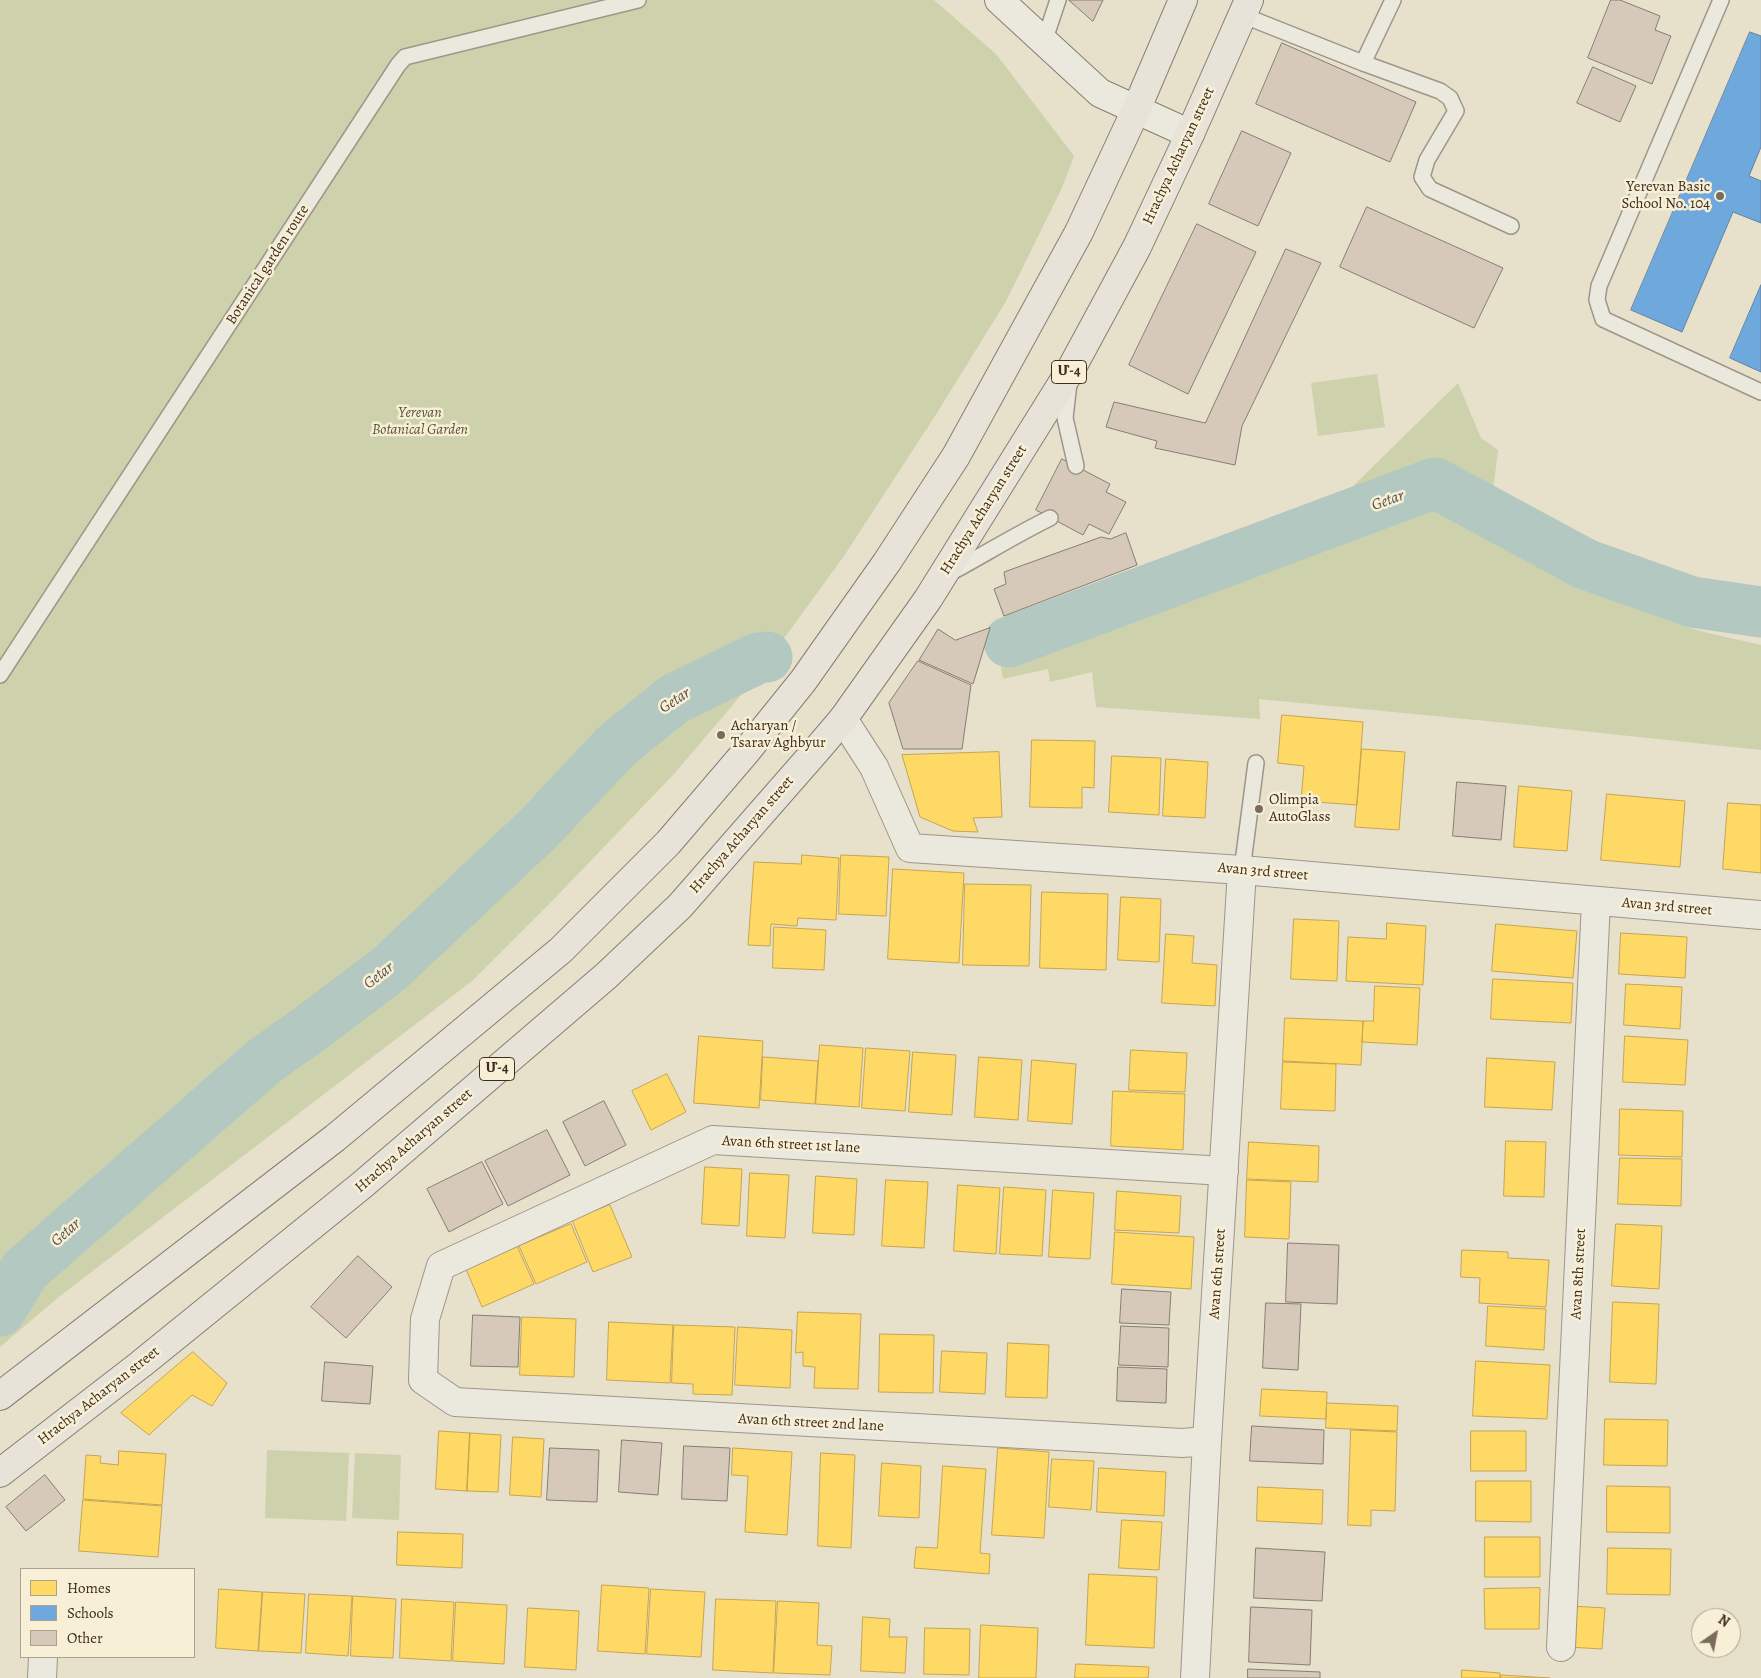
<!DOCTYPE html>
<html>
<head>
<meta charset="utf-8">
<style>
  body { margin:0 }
  #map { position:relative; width:1761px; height:1678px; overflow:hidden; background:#e7e0cb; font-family:Alegreya,serif }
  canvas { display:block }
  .legend { position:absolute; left:20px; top:1568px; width:175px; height:90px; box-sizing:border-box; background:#f7efd6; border:1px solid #ada18d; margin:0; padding:6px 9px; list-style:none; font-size:15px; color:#3f2c1f }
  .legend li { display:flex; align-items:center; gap:10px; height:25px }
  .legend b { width:25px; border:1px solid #ada18d }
  .north { position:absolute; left:1691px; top:1608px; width:50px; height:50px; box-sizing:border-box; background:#f7efd6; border:1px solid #ada18d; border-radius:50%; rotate:33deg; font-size:14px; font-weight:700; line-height:20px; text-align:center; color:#3f2c1f }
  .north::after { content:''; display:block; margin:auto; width:18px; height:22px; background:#7a6b5b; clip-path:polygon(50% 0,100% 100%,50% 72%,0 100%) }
</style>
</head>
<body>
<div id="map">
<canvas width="1761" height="1678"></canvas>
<ul class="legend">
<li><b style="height:14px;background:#ffd966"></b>Homes</li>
<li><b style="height:14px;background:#6fa8dc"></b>Schools</li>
<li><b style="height:14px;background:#d6c9ba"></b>Other</li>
</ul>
<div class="north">N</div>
</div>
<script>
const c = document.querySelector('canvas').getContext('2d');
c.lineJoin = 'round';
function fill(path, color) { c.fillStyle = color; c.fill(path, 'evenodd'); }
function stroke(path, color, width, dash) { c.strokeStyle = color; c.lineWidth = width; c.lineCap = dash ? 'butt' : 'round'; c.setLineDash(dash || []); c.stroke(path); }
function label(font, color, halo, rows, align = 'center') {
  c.font = font + ' Alegreya,"Noto Serif Armenian",serif'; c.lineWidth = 5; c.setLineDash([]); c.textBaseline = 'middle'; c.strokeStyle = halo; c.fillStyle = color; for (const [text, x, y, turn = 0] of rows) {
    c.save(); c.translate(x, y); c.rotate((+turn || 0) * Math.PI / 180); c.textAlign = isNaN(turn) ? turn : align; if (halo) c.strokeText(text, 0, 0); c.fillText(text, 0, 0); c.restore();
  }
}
fill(new Path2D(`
  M0,0H934L996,54L1074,156L1061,190L1005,303L935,416L844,556L753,681L674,774L553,900L472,981L60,1296L0,1347Z
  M1377,374L1385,427L1318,436L1311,383Z
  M1458,383L1481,438L1498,450L1489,525C1552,570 1620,607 1694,629C1716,636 1739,639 1761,645V750L1507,723L1259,699L1260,719L1096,707L1092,672L1050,682L1048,669L1003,679L995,629L1131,579L1326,509L1347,492Z
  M267,1450L349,1453L346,1521L265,1518Z
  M355,1453L401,1455L399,1520L352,1518Z`), '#cdd2ad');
const homes = new Path2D(`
  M1282,715L1363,722L1357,805L1301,801L1304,766L1278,763Z
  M1032,740L1095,741L1094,788L1082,787V808L1030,807Z
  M1362,749L1405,752L1399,830L1355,827Z
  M999,752L1002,817L973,818L978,832L953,831L920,817L902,755Z
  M1112,756L1161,758L1159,815L1109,812Z
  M1166,759L1208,762L1205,818L1163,816Z
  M1519,786L1572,791L1567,851L1514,847Z
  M1607,794L1685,801L1680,867L1601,860Z
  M1728,803L1761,805V873L1723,869Z
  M802,855L839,858L836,920L798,918L797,926L771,924L770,946L748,945L754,862L801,864Z
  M841,855L889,857L886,916L839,914Z
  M893,869L964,873L959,963L888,959Z
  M965,884L1031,885L1029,966L963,965Z
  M1042,892L1108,894L1106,970L1040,968Z
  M1121,897L1161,899L1159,962L1118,960Z
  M1294,919L1339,921L1337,981L1291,979Z
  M1387,923L1426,926L1423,985L1346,981L1348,937L1386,939Z
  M1496,924L1577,931L1573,978L1492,971Z
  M774,927L826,930L824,970L773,968Z
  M1621,933L1687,937L1685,978L1619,974Z
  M1166,934L1194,936L1192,963L1217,965L1215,1006L1162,1003Z
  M1493,979L1573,983L1571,1023L1491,1019Z
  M1626,984L1682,987L1680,1029L1624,1025Z
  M1375,986L1420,988L1417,1045L1362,1042L1363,1021H1373Z
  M1285,1018L1363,1021L1361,1065L1283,1061Z
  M699,1036L763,1041L759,1108L694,1103Z
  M1625,1036L1688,1040L1685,1085L1623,1082Z
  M820,1045L863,1048L859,1107L816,1104Z
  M866,1048L910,1051L905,1111L862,1108Z
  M1131,1050L1187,1053L1185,1092L1129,1090Z
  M913,1052L956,1055L952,1115L909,1112Z
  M763,1057L818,1061L815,1104L761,1100Z
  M979,1057L1022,1060L1018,1120L975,1117Z
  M1487,1058L1555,1062L1552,1110L1485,1107Z
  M1032,1060L1076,1064L1072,1124L1028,1121Z
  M1283,1062L1336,1064L1335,1111L1281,1109Z
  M667,1074L686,1112L651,1130L632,1091Z
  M1113,1091L1185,1094L1183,1150L1111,1146Z
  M1620,1109L1683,1111L1682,1157L1619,1155Z
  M1506,1141L1546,1142L1544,1197L1504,1196Z
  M1249,1142L1319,1146L1318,1182L1247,1179Z
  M1620,1158L1682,1159L1681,1206L1618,1204Z
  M705,1167L742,1169L739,1226L702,1224Z
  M750,1173L789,1175L785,1238L747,1236Z
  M816,1176L857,1179L854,1235L813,1233Z
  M886,1180L928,1182L924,1248L882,1246Z
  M1247,1180L1291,1182L1289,1239L1245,1237Z
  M958,1185L1000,1188L996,1254L954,1251Z
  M1004,1187L1046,1190L1042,1256L1000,1254Z
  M1053,1190L1094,1193L1090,1259L1049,1257Z
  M1117,1191L1181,1196L1179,1233L1115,1230Z
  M610,1205L632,1257L593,1272L572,1220Z
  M571,1224L587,1262L536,1284L519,1246Z
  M1616,1224L1662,1226L1659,1289L1612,1286Z
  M1115,1232L1194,1237L1191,1289L1112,1284Z
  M517,1246L534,1284L482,1307L466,1269Z
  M1462,1250L1508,1252V1258L1549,1260L1546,1307L1479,1303L1480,1278L1461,1277Z
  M1613,1302L1659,1304L1656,1384L1610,1382Z
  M1488,1306L1546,1309L1544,1350L1486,1346Z
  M798,1312L861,1314L858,1389L814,1388L815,1367L803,1366V1352L796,1353Z
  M522,1317L576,1319L574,1377L520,1375Z
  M609,1322L673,1325L670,1383L607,1380Z
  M674,1325L735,1327L732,1395L693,1394V1384L672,1383Z
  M738,1327L792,1330L790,1388L735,1385Z
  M880,1334L934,1335L933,1393L879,1392Z
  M1008,1343L1049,1345L1047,1398L1006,1397Z
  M942,1351L987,1353L985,1394L940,1392Z
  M193,1352L227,1383L212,1406L192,1395L149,1435L121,1413Z
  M1476,1361L1550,1365L1547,1419L1473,1416Z
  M1262,1389L1327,1392L1326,1419L1260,1416Z
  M1327,1403L1398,1406L1397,1431L1326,1428Z
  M1605,1419L1668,1420L1667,1466L1604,1465Z
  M1351,1430L1397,1432L1395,1511L1371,1510V1526L1348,1525Z
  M439,1431L470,1433L467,1491L436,1489Z
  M1471,1431H1526V1471H1471Z
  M470,1433L501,1435L498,1492L467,1491Z
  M513,1437L544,1439L541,1497L510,1495Z
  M733,1448L792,1452L787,1535L745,1532L748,1476L732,1475Z
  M998,1448L1049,1452L1044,1538L992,1535Z
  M119,1451L166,1454L162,1505L83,1499L86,1455L101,1456L100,1463L118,1465Z
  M821,1453L855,1455L851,1548L818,1546Z
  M1052,1459L1094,1461L1091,1510L1049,1507Z
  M882,1463L921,1466L919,1518L879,1516Z
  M943,1466L986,1469L980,1553L990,1554L989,1574L914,1568L916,1547L937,1548Z
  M1099,1468L1166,1472L1164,1516L1097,1512Z
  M1476,1481H1531V1522L1476,1521Z
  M1607,1486L1670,1487V1533L1607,1532Z
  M1258,1487L1323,1490L1322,1524L1257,1521Z
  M83,1500L162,1506L158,1557L79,1551Z
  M1122,1520L1162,1522L1159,1570L1119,1568Z
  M398,1532L463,1534L462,1568L397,1565Z
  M1485,1537H1540V1577H1485Z
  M1608,1548L1671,1549L1670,1595L1607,1594Z
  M1089,1574L1157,1577L1154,1648L1086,1645Z
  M602,1585L649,1588L645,1654L598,1651Z
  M1540,1588L1539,1629H1485L1484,1589Z
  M219,1589L262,1592L258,1651L216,1648Z
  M651,1589L705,1592L701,1657L647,1654Z
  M263,1592L305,1594L301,1653L259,1651Z
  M309,1594L352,1596L348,1656L306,1653Z
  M353,1596L396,1599L393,1658L351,1656Z
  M402,1599L454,1602L451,1661L400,1658Z
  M716,1599L776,1601L773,1673L713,1670Z
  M778,1601L819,1603L817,1645L832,1646L830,1675L774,1673Z
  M456,1602L507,1605L504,1664L453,1661Z
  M1571,1606L1605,1608L1602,1649L1568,1647Z
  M528,1608L579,1611L576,1670L525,1667Z
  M863,1617L890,1619L889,1637H907L905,1673L861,1671Z
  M981,1625L1038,1628L1036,1678H979Z
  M925,1628L970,1629L969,1675L924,1674Z
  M1076,1664L1149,1667L1148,1678H1075Z
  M1462,1670L1500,1673V1678H1462Z
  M1501,1675L1550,1678H1501Z`);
fill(homes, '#ffd966');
stroke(homes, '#c5a551', 1);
const schools = new Path2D(`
  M1750,32L1761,36V147L1749,176L1761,181V223L1733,212L1682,332L1631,310Z
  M1761,285V372L1730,358Z`);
fill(schools, '#6fa8dc');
stroke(schools, '#6183a3', 1);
stroke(new Path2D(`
  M1009,642L1435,483L1585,564L1692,602L1761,612
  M0,1311L25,1270L263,1062L311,1028L389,969L538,829L616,746L674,699L758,658L767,657`), '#b3c8c0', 51);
const building = new Path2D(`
  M1069,0H1103L1093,21Z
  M1611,0H1620L1660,16L1655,30L1671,36L1652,84L1588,58Z
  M1282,43L1416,102L1390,162L1256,104Z
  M1593,67L1636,86L1620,122L1577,103Z
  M1242,131L1291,153L1258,226L1209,204Z
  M1367,207L1503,268L1474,328L1340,267Z
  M1197,224L1256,252L1188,394L1129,365Z
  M1286,249L1321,263L1242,426L1235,465L1155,448L1157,441L1106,427L1114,402L1205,423Z
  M1062,459L1110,484L1106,492L1126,502L1109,534L1089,524L1083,535L1036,510Z
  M1126,533L1137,565L1004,616L994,589L1006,584L1004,572L1101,537L1110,539Z
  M990,628L973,684L919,660L938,629L955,640Z
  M918,661L971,685L962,749H903L889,703Z
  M1457,782L1506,786L1501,840L1453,836Z
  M604,1101L626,1145L585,1166L563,1122Z
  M547,1130L570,1175L508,1206L485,1161Z
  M482,1162L503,1204L449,1232L427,1189Z
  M1288,1243L1339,1245L1337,1304L1286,1302Z
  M358,1256L392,1287L346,1338L311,1307Z
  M1122,1289L1171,1292L1169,1325L1120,1323Z
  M1266,1303L1301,1304L1298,1370L1263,1368Z
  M473,1315L520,1317L518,1367L471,1366Z
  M1121,1326L1169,1328L1168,1367L1119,1365Z
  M325,1362L373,1366L370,1404L322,1401Z
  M1118,1367L1167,1369L1166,1403L1117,1401Z
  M1252,1426L1324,1430L1323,1464L1250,1461Z
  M622,1440L662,1443L658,1495L619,1492Z
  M684,1446L730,1448L727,1501L682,1499Z
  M550,1448L599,1450L597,1502L547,1500Z
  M45,1475L65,1500L26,1531L6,1507Z
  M1256,1548L1325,1552L1322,1601L1254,1598Z
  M1251,1607L1312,1610L1310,1665L1249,1662Z
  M1248,1669L1320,1672V1678H1248Z`);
fill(building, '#d6c9ba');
stroke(building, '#857e72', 1);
const lane = new Path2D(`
  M1721,0L1599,286L1597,300L1603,319L1761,392
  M1242,15L1363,63L1393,0
  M1044,42L1058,0
  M1363,63L1440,91L1450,98L1456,111L1427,160L1422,177L1430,189L1511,226
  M1069,383L1065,418L1076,466
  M948,574C982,556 1015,535 1050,518
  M0,675L398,65L405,57L638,0
  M1242,870L1256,763`);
const street = new Path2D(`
  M843,719L874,767L910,848L1242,870L1761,915
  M1207,1441L1182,1443L455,1402L423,1380L425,1319L441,1266L713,1140L1224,1171
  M1561,1647L1596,901
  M42,1678L43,1657
  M1195,1678L1207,1441L1242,870`);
const secondary = new Path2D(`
  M999,0L1100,93L1190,134`);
const highway = new Path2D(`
  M0,1396L335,1138L561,950L668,843L745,753L803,681L887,562L956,456L1079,232L1136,110L1183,0
  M0,1473L141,1364L362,1185L606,976L680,906L820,746L843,719L928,599L1070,371L1137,247L1190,134L1249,0`);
stroke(lane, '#9d9689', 18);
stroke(street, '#9d9689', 30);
stroke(secondary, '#857e72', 30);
stroke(highway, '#857e72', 30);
stroke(lane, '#ebe8de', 15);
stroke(street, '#ebe8de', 28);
stroke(secondary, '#ebe8de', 28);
stroke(highway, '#e8e3d8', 28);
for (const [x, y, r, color] of [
  [1720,196,5,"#7a6b5b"],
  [721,735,5,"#7a6b5b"],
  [1259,809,5,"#7a6b5b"]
]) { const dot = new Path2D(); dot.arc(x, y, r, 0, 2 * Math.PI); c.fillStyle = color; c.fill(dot); stroke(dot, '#f7efd6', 2); }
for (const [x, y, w] of [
  [1069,372,35],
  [497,1069,35]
]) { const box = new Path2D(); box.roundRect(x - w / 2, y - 11.5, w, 23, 4); c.fillStyle = '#f7efd6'; c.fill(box); stroke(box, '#3f2c1f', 1); }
label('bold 14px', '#3f2c1f', null, [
  ["Մ-4",1069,372],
  ["Մ-4",497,1069]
]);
label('15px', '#3f2c1f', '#f7efd6', [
  ["Hrachya Acharyan street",1179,156,-65],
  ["Botanical garden route",268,265,-57],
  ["Hrachya Acharyan street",984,510,-58],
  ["Hrachya Acharyan street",742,835,-49],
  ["Avan 3rd street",1263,872,5],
  ["Avan 3rd street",1667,907,5],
  ["Hrachya Acharyan street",414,1141,-41],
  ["Avan 6th street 1st lane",791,1145,3],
  ["Avan 6th street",1218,1274,-86],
  ["Avan 8th street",1579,1274,-87],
  ["Hrachya Acharyan street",99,1396,-38],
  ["Avan 6th street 2nd lane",811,1423,3]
]);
label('15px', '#3f2c1f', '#f7efd6', [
  ["Yerevan Basic",1710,187,"right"],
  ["School No. 104",1710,204,"right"],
  ["Acharyan /",731,726],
  ["Tsarav Aghbyur",731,743],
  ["Olimpia",1269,800],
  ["AutoGlass",1269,817]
], 'left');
label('italic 15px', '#5d523c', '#f7efd6', [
  ["Yerevan",420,413],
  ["Botanical Garden",420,430]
]);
label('italic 16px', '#565046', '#f7efd6', [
  ["Getar",1388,501,-20],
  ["Getar",675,701,-33],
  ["Getar",379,976,-38],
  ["Getar",66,1233,-41]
]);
</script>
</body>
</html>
